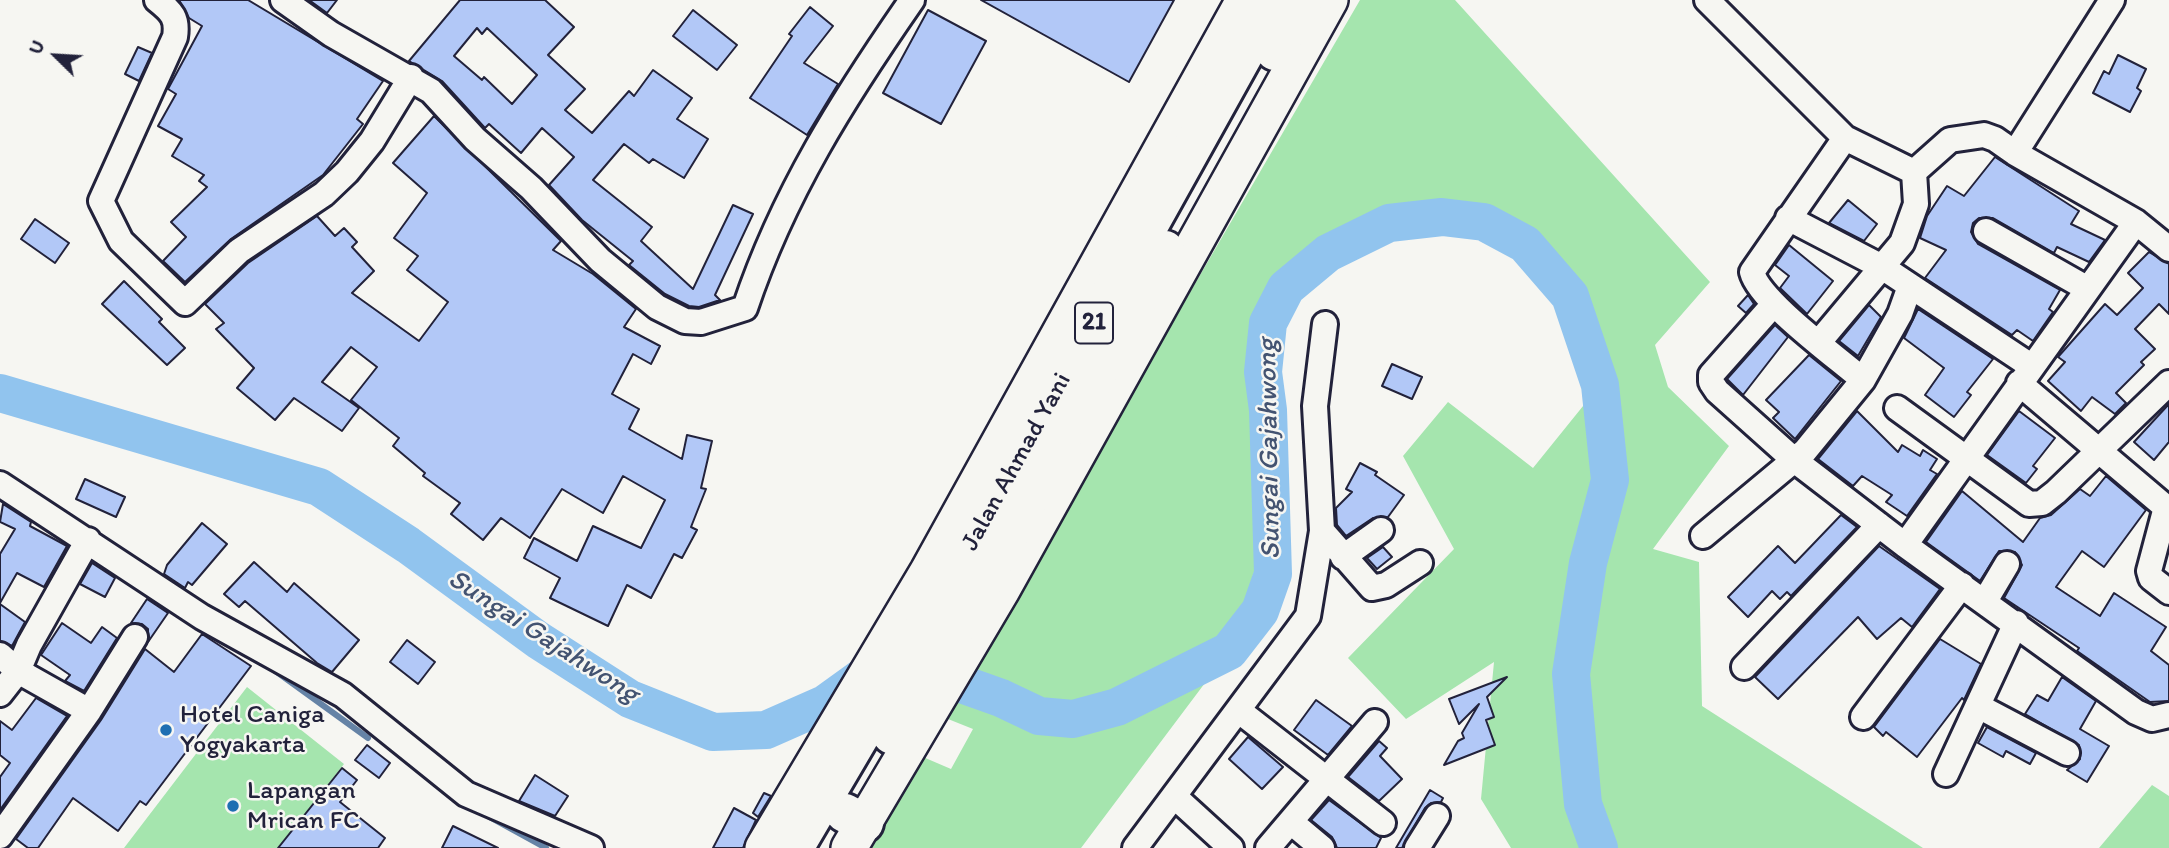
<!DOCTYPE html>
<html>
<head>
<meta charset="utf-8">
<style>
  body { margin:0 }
  #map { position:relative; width:2169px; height:848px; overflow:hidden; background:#f6f6f2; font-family:Itim,sans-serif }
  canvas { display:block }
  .north { position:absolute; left:21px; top:21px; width:70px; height:70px; -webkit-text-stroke:5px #f6f6f2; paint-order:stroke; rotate:294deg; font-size:19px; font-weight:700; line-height:28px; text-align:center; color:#22223b }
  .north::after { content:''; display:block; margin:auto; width:24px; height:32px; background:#22223b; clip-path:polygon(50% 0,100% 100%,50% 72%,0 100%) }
</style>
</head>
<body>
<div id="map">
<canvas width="2169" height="848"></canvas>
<div class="north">U</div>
</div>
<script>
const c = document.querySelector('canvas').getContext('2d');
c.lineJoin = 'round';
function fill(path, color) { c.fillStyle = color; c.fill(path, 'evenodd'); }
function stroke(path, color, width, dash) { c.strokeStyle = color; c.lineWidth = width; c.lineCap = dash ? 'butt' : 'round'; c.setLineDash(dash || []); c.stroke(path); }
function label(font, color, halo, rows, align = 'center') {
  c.font = font + ' Itim,sans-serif'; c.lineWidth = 5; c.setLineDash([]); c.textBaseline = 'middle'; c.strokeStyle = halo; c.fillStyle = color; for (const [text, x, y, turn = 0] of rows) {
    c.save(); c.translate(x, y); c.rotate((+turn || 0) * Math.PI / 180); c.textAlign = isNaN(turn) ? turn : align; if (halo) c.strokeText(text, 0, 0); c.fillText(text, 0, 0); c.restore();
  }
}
fill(new Path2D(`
  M1360,0H1455L1710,282L1655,345L1668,387L1729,446L1653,549L1699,562L1702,706L1923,848H1511L1481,799L1494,662L1406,719L1348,658L1454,549L1403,456L1448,402L1533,468L1600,385L1525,244L1441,217L1389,223L1268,323L1263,372L1268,410L1273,512L1229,651L1081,848H868L923,757L951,769L973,729L943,717Z
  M247,687L344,764L278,848H124Z
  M2152,785L2169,796V848H2099Z`), '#a5e5ae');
stroke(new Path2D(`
  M274,670L368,738
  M488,816L546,848`), '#6583a6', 6);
stroke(new Path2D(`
  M0,393L319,487L408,545L538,640L630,699L713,732L766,730L825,704L868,673L911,666L1001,698L1039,716L1073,719L1117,707L1229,651L1260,611L1273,574L1268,410L1263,372L1268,323L1286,288L1328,253L1389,223L1442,217L1484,222L1525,244L1570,296L1600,385L1610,480L1588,563L1571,674L1583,804L1599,848`), '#91c4ee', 38);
const building = new Path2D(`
  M179,0H248L383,81L357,119L363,124L323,175L231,239L185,282L163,261L186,237L171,222L207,187L199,181L204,175L172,156L182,139L158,126L176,94L168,89L202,26L189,18Z
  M309,0H337L327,13Z
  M460,0H545L574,27L548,55L585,89L565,110L592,133L629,91L634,96L653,70L692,98L677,119L708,139L684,178L653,159L649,163L624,144L593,180L652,227L641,241L693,289L733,205L753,214L715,295L720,300L699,307L689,306L665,294L629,265L633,261L582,220L549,185L574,157L542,128L521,153L489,124L485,128L442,81L409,61ZM477,28L482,34L487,28L537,75L512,104L484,77L482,80L454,56Z
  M981,0H1174L1129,82Z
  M810,7L833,26L804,63L838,84L807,135L750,98L792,36L789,34Z
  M693,10L737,45L717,70L673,36Z
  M928,10L986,41L941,124L883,93Z
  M138,47L152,53L139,81L125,74Z
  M2118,55L2146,69L2137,88L2141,91L2130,112L2093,93L2104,71L2109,74Z
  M434,116L561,241L553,250L593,274L636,309L624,327L660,346L651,364L633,354L612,394L639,409L629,429L682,459L687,435L712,441L701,488L706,489L691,527L697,530L682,558L674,554L651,598L627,585L608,626L550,598L560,578L524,558L534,538L577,561L593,526L641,548L665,500L623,476L603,513L562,489L530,538L501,518L483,540L451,514L460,503L423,476L425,473L393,446L399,438L351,400L377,367L351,347L322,382L359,408L342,431L294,398L275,420L237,388L254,368L216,329L224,323L205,304L248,263L317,216L335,236L344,228L357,242L352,247L374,271L352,293L419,341L448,302L407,270L418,256L394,238L427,193L393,163Z
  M1995,157L2079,211L2071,224L2105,240L2089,262L2057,247L2054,253L1993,218H1979L1973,223L1971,232L1978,244L2060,290L2049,309L2053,312L2033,341L2017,330L2012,335L1925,278L1946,250L1920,238L1927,216L1947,186L1964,196Z
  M1848,200L1877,224L1864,241L1829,223Z
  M35,219L69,243L55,263L21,239Z
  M1789,245L1833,281L1807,314L1780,288L1789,276L1775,265Z
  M2149,252L2169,264V314L2159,304L2135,329L2155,349L2141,362L2144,365L2116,393L2126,403L2115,414L2092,397L2081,411L2048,381L2065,362L2058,357L2105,304L2117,315L2143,288L2128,273Z
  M124,281L162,319L159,322L185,348L167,365L102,304Z
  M1748,295L1754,304L1746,313L1738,306Z
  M1869,305L1881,317L1858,356L1839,341Z
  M1918,309L1993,359L1967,392L1971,395L1954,417L1925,395L1944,368L1904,338Z
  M1775,325L1788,337L1743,395L1727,379Z
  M1809,355L1841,381L1795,439L1773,418L1779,412L1766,400Z
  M1392,364L1422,377L1412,399L1382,386Z
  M2169,404V442L2154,460L2134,442Z
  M1857,411L1898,452L1902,445L1920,456L1923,450L1937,459L1930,470L1937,474L1907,516L1886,502L1892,495L1862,476L1853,486L1818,459Z
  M2019,411L2055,438L2033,466L2037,469L2026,483L1987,455Z
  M1360,463L1377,472L1375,475L1404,495L1388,517L1373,518L1346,536L1337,525L1336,508L1352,492L1346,489Z
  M2106,476L2146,510L2104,567L2082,551L2056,587L2100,616L2114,593L2166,627L2151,651L2169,665V701L2150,702L2077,651L2079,648L2004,598L2022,565L2015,552L1999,551L1980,581L1926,542L1962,491L2023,542L2040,518L2051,515L2080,489L2090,496Z
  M85,479L125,497L116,517L76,499Z
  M3,504L31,522L30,526L67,546L44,587L17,573L0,603V554L15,529L0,522Z
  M1841,515L1857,527L1791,596L1787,592L1780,599L1772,591L1748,617L1728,597L1778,546L1795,563Z
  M202,523L227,544L192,585L188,582L185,588L164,574L167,565Z
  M1879,546L1940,589L1912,627L1901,618L1877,639L1858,617L1778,699L1755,677Z
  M1383,547L1392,557L1377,569L1367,558Z
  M254,562L287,592L294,583L359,640L332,672L317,663L245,601L239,607L224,594Z
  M92,563L115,578L105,597L80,584Z
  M147,599L168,613L148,642V629L142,624L131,623Z
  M0,604L25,622L12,646L0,641Z
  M62,623L91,643L102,627L117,638L84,691L65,681L70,675L41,655Z
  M202,634L251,666L146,805L140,801L118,831L73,798L38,848H28L16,839L101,720L145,649L174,672Z
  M1940,639L1981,664L1964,700L1962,698L1917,757L1886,732L1883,736L1874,727Z
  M407,640L435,662L418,684L390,662Z
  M1507,677L1487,697L1494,717L1486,720L1495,745L1444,765L1458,741L1464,738L1462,733L1479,704L1459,724L1449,699Z
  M2062,677L2096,701L2080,729L2109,746L2087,782L2067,770L2080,759L2079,745L2025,714L2037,695L2048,701Z
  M36,698L67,716L0,810V777L10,763L0,755V721L12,730Z
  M1316,700L1352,726L1328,755L1294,730Z
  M1987,727L2036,753L2030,764L2006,751L2003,757L1978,743Z
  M1248,737L1283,767L1262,789L1229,759Z
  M1379,741L1387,748L1380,756L1402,779L1379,801L1348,777Z
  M367,745L390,763L379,778L355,760Z
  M342,768L357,780L340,802L385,838L378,848H278Z
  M535,775L568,796L555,816L519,801Z
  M1430,790L1443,798L1441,802L1431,803L1425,808L1402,848H1396Z
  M764,793L771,796L758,817L753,813Z
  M1329,800L1381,838L1376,848H1337L1332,837L1311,820Z
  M734,808L756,820L743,848H713Z
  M453,826L498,848H442Z`);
fill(building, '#b2c8f7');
stroke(building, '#22223b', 2);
const street = new Path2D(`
  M157,0C172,12 178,18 175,37L101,201L121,241L185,303L239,251L324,194L347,172L372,141L411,77
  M283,0L331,34L431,91L475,139L531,188L600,260L657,307L685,321L701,322L745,308C783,194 844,98 912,0
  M1707,0L1845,138L1914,172L1950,140L1984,135L1995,139L2015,153L2136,222L2169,249
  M1845,138L1752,272C1759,301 1838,358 1863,380
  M2015,153L2112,0
  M1788,218L1882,267L2031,366
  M1986,231L2088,289
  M1774,304L1711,375V382L1717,391L1793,459L1905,545L2136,712L2152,719L2169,715
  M1819,342L1902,243L1916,204L1914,172
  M2019,383L2169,510
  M1897,408L2029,504L2042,503L2056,492L2169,383
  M0,484L202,617L343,695L466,794L591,848
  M2166,507L2149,571L2151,578L2169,592
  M1322,531L1372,588L1386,585L1420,563
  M1703,536L1805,451L1863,380L1900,314L1910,286
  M1905,545L2136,222
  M1343,557L1381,530
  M1985,601L2007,564
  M0,655L18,671L89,711
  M1744,667L1879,525
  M0,694L18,671L29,645L88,540
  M1978,706L2067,753
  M1238,710L1383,823
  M1863,717L1962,585
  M1946,774L2016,623
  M1174,796L1231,848
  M1291,822L1322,848
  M0,836L89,711L135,637
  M1135,848L1308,616L1322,531L1315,406L1325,324
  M1268,848L1375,722
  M1417,848L1437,816`);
const secondary = new Path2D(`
  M763,848L928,571L1244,0
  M849,848L1002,590L1330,0`);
const highway = new Path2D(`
  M1275,51L1303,0
  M892,735L984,580L1165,250
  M845,813L864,823
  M794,848L950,583L1274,0`);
stroke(street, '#22223b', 30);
stroke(secondary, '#22223b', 40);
stroke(highway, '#22223b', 44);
stroke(street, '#f6f6f2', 24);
stroke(secondary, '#f6f6f2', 35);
stroke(highway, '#f6f6f2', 38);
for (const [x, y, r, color] of [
  [166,730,7,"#1f6fb2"],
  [233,806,7,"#1f6fb2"]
]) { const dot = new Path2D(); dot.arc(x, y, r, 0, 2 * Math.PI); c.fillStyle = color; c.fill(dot); stroke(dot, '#f6f6f2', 2.5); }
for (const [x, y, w] of [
  [1094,323,38]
]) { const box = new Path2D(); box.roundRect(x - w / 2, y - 20.5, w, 41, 5); c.fillStyle = '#f6f6f2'; c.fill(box); stroke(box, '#22223b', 2); }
label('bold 24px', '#22223b', null, [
  ["21",1094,323]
]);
label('26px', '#22223b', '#f6f6f2', [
  ["Jalan Ahmad Yani",1017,462,-61]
]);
label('26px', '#22223b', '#f6f6f2', [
  ["Hotel Caniga",180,715],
  ["Yogyakarta",180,745],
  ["Lapangan",247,791],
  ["Mrican FC",247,821]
], 'left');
label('italic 28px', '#435371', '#f6f6f2', [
  ["Sungai Gajahwong",1270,449,-91],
  ["Sungai Gajahwong",543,637,33]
]);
</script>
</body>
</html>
